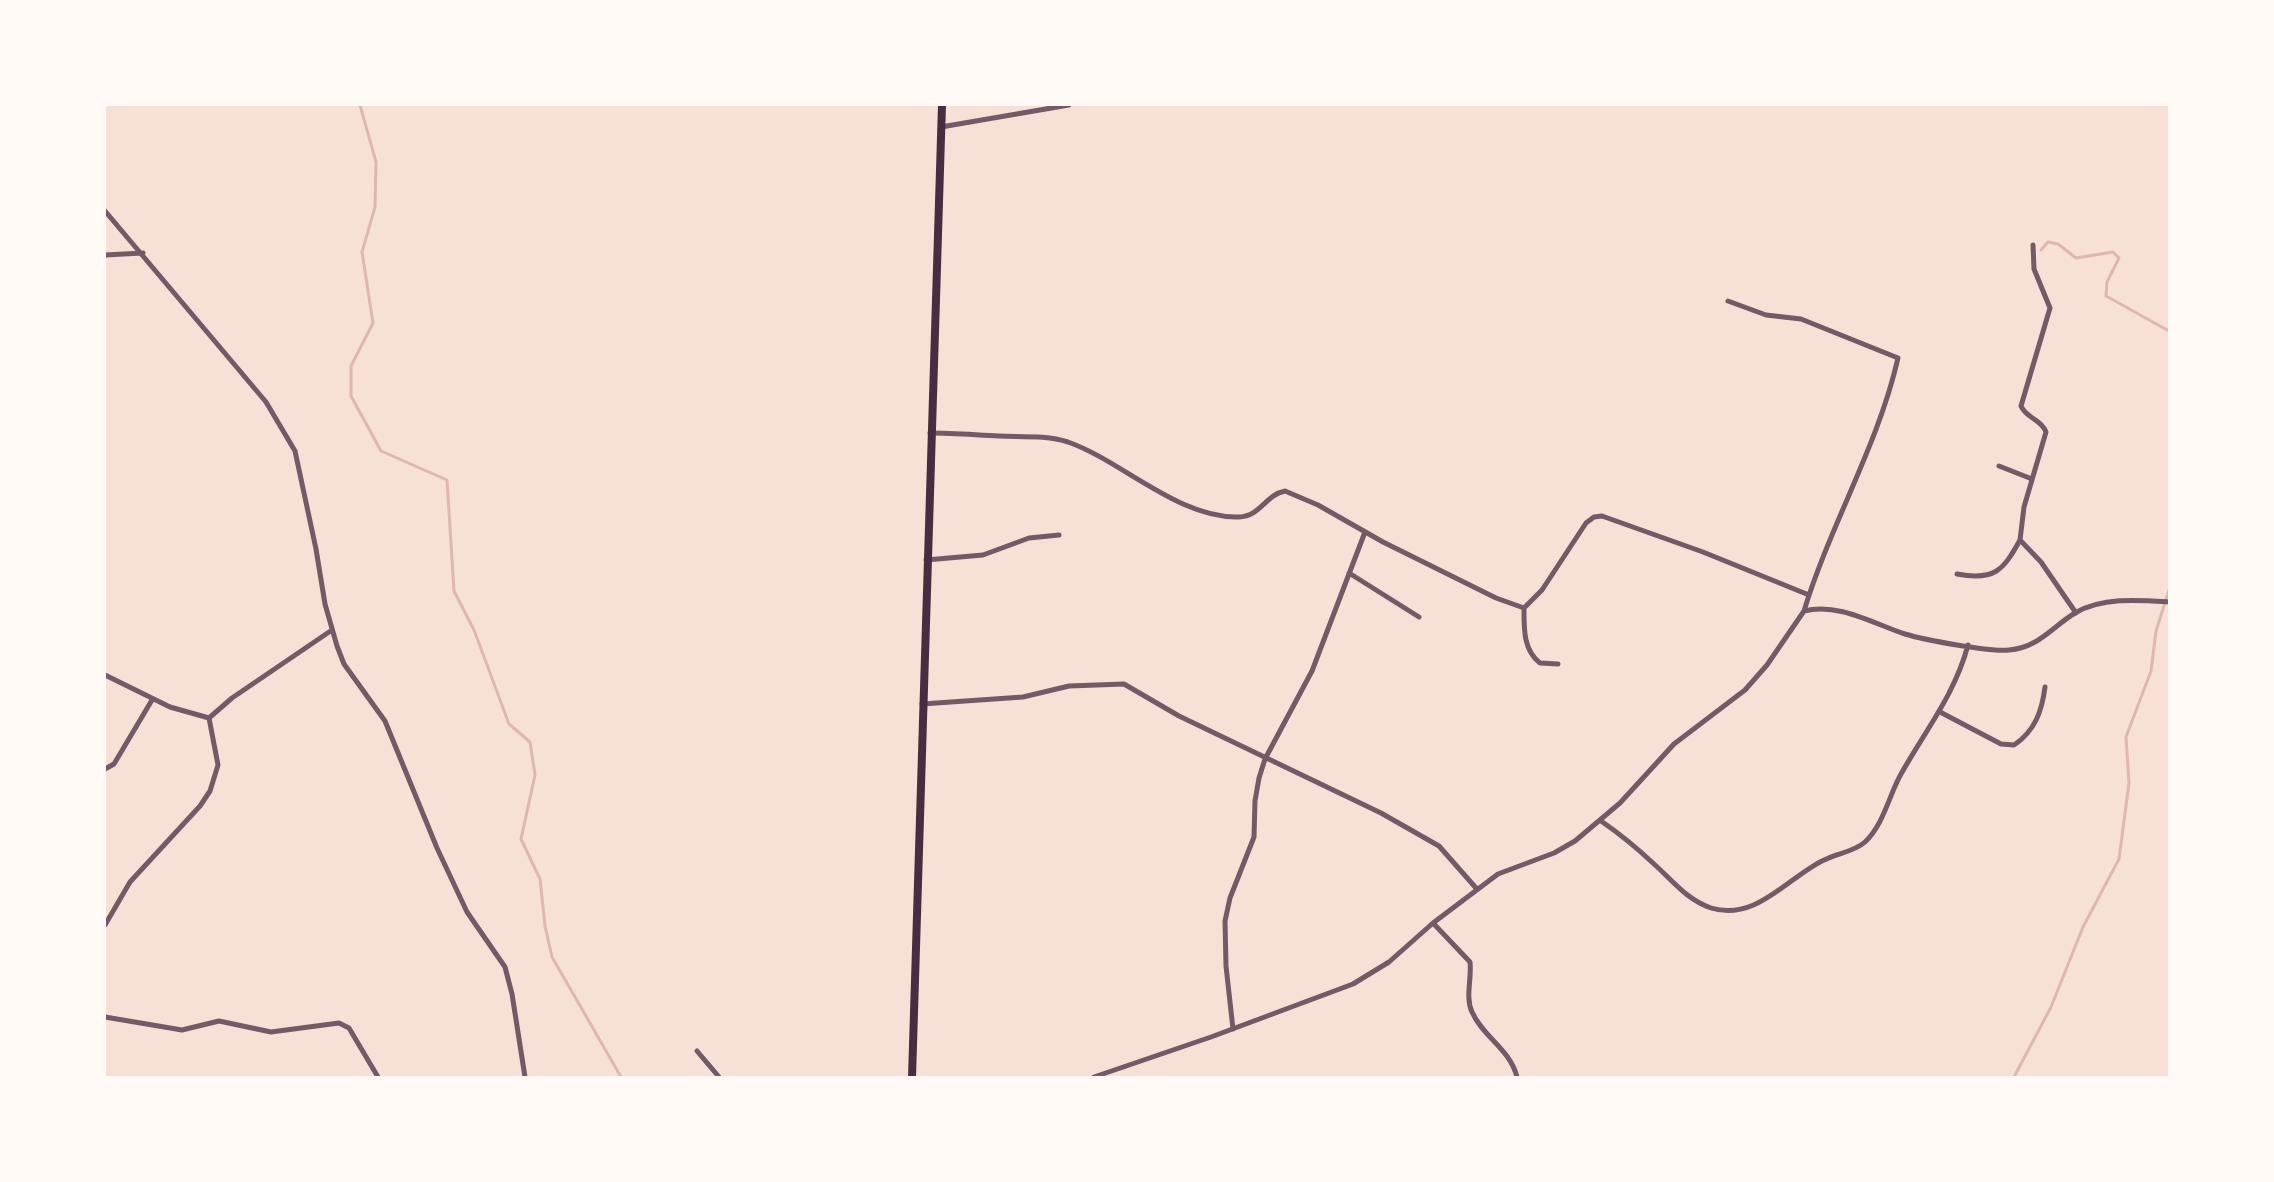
<!DOCTYPE html>
<html>
<head>
<meta charset="utf-8">
<style>
  body { margin:0 }
  #map { position:relative; width:2274px; height:1182px; overflow:hidden; background:#f7e1d7; font-family:Ubuntu,sans-serif }
  canvas { display:block }
  .frame { position:absolute; inset:0; border:106px solid #fffaf5; pointer-events:none }
</style>
</head>
<body>
<div id="map">
<canvas width="2274" height="1182"></canvas>
<div class="frame"></div>
</div>
<script>
const c = document.querySelector('canvas').getContext('2d');
c.lineJoin = 'round';
function stroke(path, color, width, dash) { c.strokeStyle = color; c.lineWidth = width; c.lineCap = dash ? 'butt' : 'round'; c.setLineDash(dash || []); c.stroke(path); }
stroke(new Path2D(`
  M360,105L376,162L375,207L362,252L373,323L351,366V396L381,451L447,480L454,591L474,630L509,724L530,742L535,775L521,839L540,879L545,926L552,957L621,1077
  M2041,250L2048,242L2058,244L2076,258L2113,252L2119,258L2107,282L2106,296L2169,331
  M2014,1077L2051,1007L2083,927L2119,859L2129,783L2126,737L2151,671L2156,631L2169,590`), '#dcb8b0', 3);
stroke(new Path2D(`
  M941,127L1069,105
  M105,211L266,402L295,451L316,549L325,604L337,646L344,664L385,721L437,848L467,912L505,967L512,994L525,1077
  M2033,245L2034,269L2050,308L2021,406C2026,418 2042,420 2046,432L2024,507L2020,540L2041,562L2076,613
  M105,255L143,253
  M1728,301L1766,315L1801,319L1898,358C1878,446 1830,525 1804,611
  M930,433C953,433 976,435 999,436C1022,437 1046,435 1068,442C1122,461 1179,519 1239,517C1261,516 1265,495 1285,491L1318,505L1383,542L1496,598L1524,608L1542,590L1586,523L1594,517L1602,516L1703,552L1809,595
  M1999,466L2032,479
  M926,560L983,555L1029,538L1059,535
  M1349,573L1419,617
  M1957,574C1994,581 2003,571 2020,540
  M1524,608C1524,628 1523,650 1540,663L1558,664
  M105,675L170,707L209,718L232,698L332,630
  M922,704L1023,697L1069,686L1124,684L1179,716L1381,813L1439,846L1476,888
  M1940,712L2001,744L2014,745C2035,731 2042,711 2045,687
  M105,769L114,764L152,700
  M1601,821C1620,834 1637,848 1654,864C1672,880 1687,900 1711,908C1756,922 1788,877 1824,860C1837,853 1854,852 1865,842C1884,824 1889,795 1901,774C1925,731 1955,694 1968,645
  M1433,923L1470,962C1472,978 1465,997 1472,1012C1483,1037 1510,1049 1517,1077
  M105,925L130,882L200,806L210,791L218,765L209,718
  M105,1017L182,1030L219,1021L271,1032L339,1023L349,1028L378,1077
  M1233,1029L1226,966L1225,921L1230,898L1254,837L1255,801L1259,778L1265,759L1312,671L1365,532
  M697,1051L719,1077
  M1094,1077L1211,1037L1353,984L1389,962L1433,923L1498,874L1554,853L1575,841L1620,803L1674,744L1745,690L1767,665L1804,611C1838,602 1874,624 1905,634C1925,640 1989,652 2009,650C2038,648 2052,627 2075,613C2102,597 2139,600 2169,602`), '#755966', 5);
stroke(new Path2D(`
  M912,1077L942,105`), '#4a2c40', 8);
</script>
</body>
</html>
